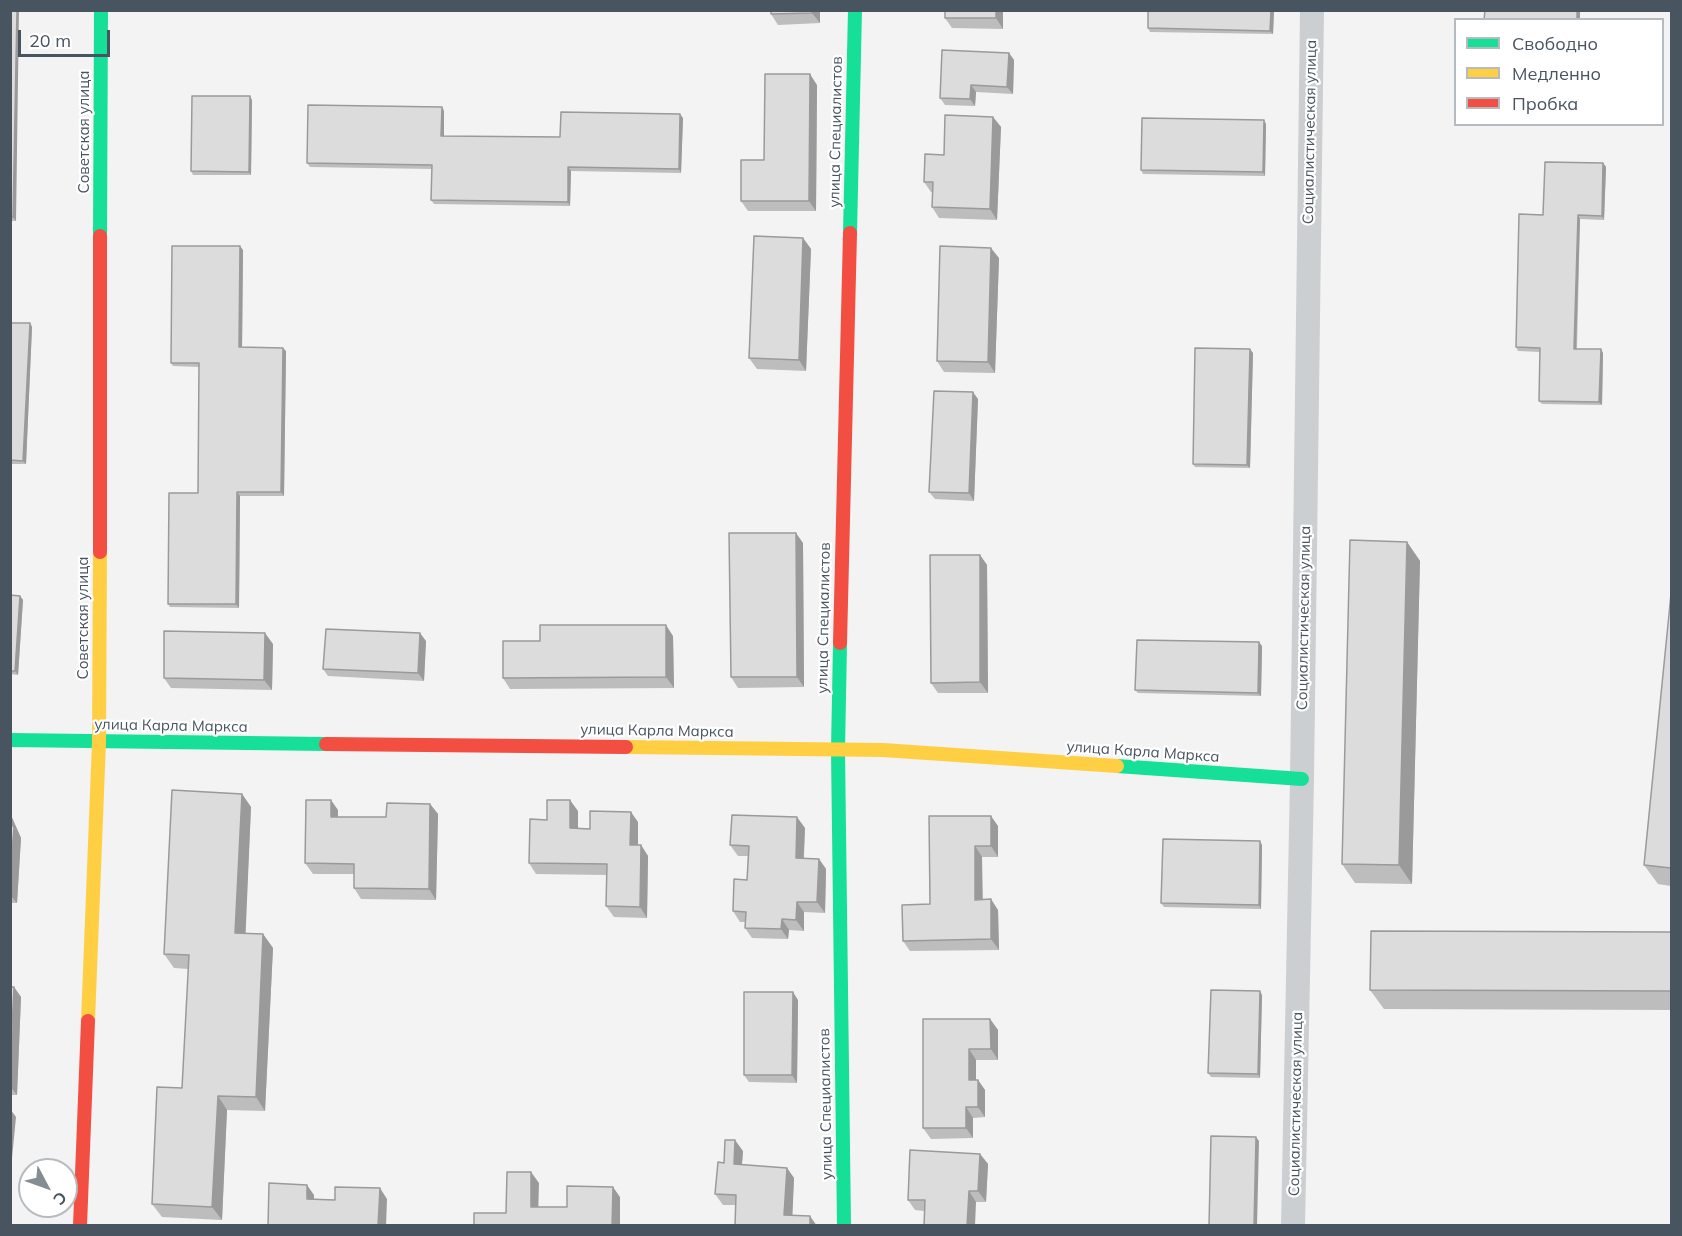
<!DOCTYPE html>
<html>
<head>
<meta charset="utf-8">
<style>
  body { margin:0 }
  #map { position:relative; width:1682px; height:1236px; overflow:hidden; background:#f3f3f3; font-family:Mulish,sans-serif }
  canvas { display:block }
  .frame { position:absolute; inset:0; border:12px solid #485561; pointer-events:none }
  .legend { position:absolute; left:1454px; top:18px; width:210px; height:108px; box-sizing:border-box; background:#fff; border:2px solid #b6bbc0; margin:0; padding:8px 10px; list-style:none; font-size:18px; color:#485561 }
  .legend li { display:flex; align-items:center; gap:12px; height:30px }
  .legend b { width:30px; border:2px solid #b6bbc0 }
  .north { position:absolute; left:18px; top:1158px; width:60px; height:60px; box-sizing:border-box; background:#fff; border:2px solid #b6bbc0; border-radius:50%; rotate:131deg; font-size:16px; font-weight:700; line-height:24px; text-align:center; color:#485561 }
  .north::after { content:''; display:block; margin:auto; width:21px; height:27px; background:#848c94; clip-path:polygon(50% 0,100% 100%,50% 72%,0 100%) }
  .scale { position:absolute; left:18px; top:30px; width:92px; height:27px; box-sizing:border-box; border:3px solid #485561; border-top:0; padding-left:8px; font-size:18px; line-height:21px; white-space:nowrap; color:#485561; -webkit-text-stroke:4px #fff; paint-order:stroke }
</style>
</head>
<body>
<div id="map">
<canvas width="1682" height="1236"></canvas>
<div class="frame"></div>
<ul class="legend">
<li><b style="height:8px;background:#16e098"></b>Свободно</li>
<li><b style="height:8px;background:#ffcf43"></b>Медленно</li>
<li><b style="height:8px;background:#f24e42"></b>Пробка</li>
</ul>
<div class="north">С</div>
<div class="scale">20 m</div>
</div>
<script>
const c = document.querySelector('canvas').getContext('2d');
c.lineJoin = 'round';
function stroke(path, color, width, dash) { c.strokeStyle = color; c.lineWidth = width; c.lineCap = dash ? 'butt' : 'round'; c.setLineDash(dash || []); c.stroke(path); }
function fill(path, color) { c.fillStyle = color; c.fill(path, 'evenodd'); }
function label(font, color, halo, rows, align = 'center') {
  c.font = font + ' Mulish,sans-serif'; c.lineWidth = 4.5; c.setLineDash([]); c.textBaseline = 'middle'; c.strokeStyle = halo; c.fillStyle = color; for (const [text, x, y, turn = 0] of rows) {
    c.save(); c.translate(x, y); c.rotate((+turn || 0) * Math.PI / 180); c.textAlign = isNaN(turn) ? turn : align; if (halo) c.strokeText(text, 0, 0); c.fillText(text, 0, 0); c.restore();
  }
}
stroke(new Path2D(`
  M1293,1226L1302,779L1312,10`), '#cccfd2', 24);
stroke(new Path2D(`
  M850,233L855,10
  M100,236L101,10
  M840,643L838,750L844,1226
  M10,740L326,744
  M1117,766L1302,779`), '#16e098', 14);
stroke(new Path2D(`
  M626,747L883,750L1117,766
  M88,1021L99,742L100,552`), '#ffcf43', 14);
stroke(new Path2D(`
  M100,552V236
  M840,643L850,233
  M326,744L626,747
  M80,1226L88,1021`), '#f24e42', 14);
fill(new Path2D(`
  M10,10L16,221H10Z
  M820,10V23L778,25L771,14Z
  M945,10H1003V29L952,28L945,18Z
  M1274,10L1273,34L1150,32L1148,28Z
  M1009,53L1014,60L1013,94L976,92L975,106L945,105L940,98Z
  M817,85L816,211H748L741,201Z
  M252,100L251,175H193L191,171Z
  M442,107L444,111V136L560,137L683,118L681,173L571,171L570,206L434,204L431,200L432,169L310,167L307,163Z
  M993,117L1001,127L997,220L939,218L932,207V192H931L924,182L944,155Z
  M1266,124L1265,176L1143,174L1141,170Z
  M1603,163L1606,167L1604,220L1580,219L1577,349L1603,353L1602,405L1542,404L1539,401L1540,352L1518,351L1516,347L1543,215Z
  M803,238L811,249L806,371L757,369L749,358Z
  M243,250L242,347L286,351L284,496H240L239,608L170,607L168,604L198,493L199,367L173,366L171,363Z
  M999,258L995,373L944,372L937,361Z
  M10,323H30L32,327L26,464H10Z
  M1253,353L1250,468L1195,467L1193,464Z
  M978,399L974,501L935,499L929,492Z
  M1407,542L1420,561L1412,884L1355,883L1342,864Z
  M803,543L804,687L738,688L731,677Z
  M980,555L987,565L988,693H938L931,683Z
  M1671,594V886L1658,884L1644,865Z
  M10,595L20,596L23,600L18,675L10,674Z
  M673,636L674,688L510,689L503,678L540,641Z
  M426,641L424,681L328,676L323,669Z
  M273,644L272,690L171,688L164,678Z
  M1262,646L1261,696L1138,693L1135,690Z
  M242,794L251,807L245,933L263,934L273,948L265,1111L227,1110L222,1220L162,1217L152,1204L182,1088L189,969L174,968L164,954Z
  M430,804L438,814L436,900L361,899L354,888V874H313L305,863L338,810V817H386Z
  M578,811V828L590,829L638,822V845H641L648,856L647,918L614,917L606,906L607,875L536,874L529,863L547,820Z
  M10,813L21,838L17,903H10Z
  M929,816L998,826V857H982V900L998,910L999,950L910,951L903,941L930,904Z
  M805,828L804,858L819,859L826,869L825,913L804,912V931L789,930L788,939L752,938L745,928V922H740L733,911L747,880L748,856H738L730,845Z
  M1262,845L1261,909L1164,907L1161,903Z
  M1671,932V1010L1384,1009L1370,990Z
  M10,987H14L21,997L17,1095H10Z
  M1262,995L1260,1078L1211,1077L1208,1073Z
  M798,1000L797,1083L749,1082L744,1075Z
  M923,1019H990L998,1030V1060H976V1080H978L985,1090V1117L973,1118V1138L931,1139L923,1128Z
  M743,1151L742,1165L787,1168L794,1178L792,1215L817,1226L736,1205H723L715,1194L724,1163Z
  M980,1154L988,1164L986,1202H976L924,1211L915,1210L908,1200Z`), '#bdbdbe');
fill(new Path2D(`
  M17,10H19L16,221L13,217Z
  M812,10H820V23L812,13Z
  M996,10H1003V29L996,18Z
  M1271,10H1274L1273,34L1270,31Z
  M1577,10H1580V20H1577Z
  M1009,53L1014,60L1013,94L1007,87Z
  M810,74L817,85L816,211L809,201Z
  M971,85L976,92L975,106L970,99Z
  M250,96L252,100L251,175L249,172Z
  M442,107L444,111V139L441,136Z
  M680,114L683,118L681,173L679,169Z
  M993,117L1001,127L997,220L990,209Z
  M1264,120L1266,124L1265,176L1263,172Z
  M1603,163L1606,167L1604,220L1602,216Z
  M568,167L571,171L570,206L568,202Z
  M1578,215L1580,219L1576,353L1574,349Z
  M803,238L811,249L806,371L799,360Z
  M240,246L243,250L242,351L239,347Z
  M991,248L999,258L995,373L988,362Z
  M30,323L32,327L26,464L23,461Z
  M283,348L286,351L284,496L281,492Z
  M1250,349L1253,353L1250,468L1247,465Z
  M1601,349L1603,353L1602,405L1599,402Z
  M973,392L978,399L974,501L969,493Z
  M237,492L240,496L239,608L236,604Z
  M796,533L803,543L804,687L797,677Z
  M1407,542L1420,561L1412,884L1399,865Z
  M980,555L987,565L988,693L980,682Z
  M20,596L23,600L18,675L15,671Z
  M666,625L673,636L674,688L666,677Z
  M265,633L273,644L272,690L264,680Z
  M420,633L426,641L424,681L418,673Z
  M1259,642L1262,646L1261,696L1258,693Z
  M242,794L251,807L245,947L235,933Z
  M331,800L338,810V827L331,817Z
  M570,800L578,811V839L570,828Z
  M430,804L438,814L436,900L429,889Z
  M631,812L638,822V856L630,845Z
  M10,813L21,838L17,903L10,895Z
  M991,816L998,826V857L991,846Z
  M797,817L805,828L803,869L796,858Z
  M1260,841L1262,845L1261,909L1259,905Z
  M641,845L648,856L647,918L640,907Z
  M975,846L982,857L983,910L975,900Z
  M819,859L826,869L825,913L817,902Z
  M991,899L998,910L999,950L991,939Z
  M797,902L804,912V931L796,920Z
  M782,919L789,930L788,939L781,929Z
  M263,934L273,948L265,1111L256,1097Z
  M14,987L21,997L17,1095L10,1086Z
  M1260,991L1262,995L1260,1078L1258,1074Z
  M793,992L798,1000L797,1083L792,1075Z
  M990,1019L998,1030V1060L991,1049Z
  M969,1049L976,1060V1091L969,1080Z
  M978,1080L985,1090V1117L978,1107Z
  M218,1096L227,1110L222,1220L212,1207Z
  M966,1107L973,1118V1138L966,1128Z
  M11,1110L16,1117L12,1158L10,1155Z
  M1256,1137L1259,1141L1257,1226H1254Z
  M735,1140L743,1151L741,1175L734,1164Z
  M980,1154L988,1164L986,1202L978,1191Z
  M787,1168L794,1178L792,1225L784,1215Z
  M531,1172L539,1183L538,1218L531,1207Z
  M307,1185L314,1195V1210L307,1199Z
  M613,1187L620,1197V1226H612Z
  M380,1188L387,1199L386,1226H378Z
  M969,1191L976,1202L975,1226H967Z
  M810,1216L817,1226H810Z`), '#9a9a9b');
const building = new Path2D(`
  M10,10H17L13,217H10Z
  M771,10H812V13L771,14Z
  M945,10H996V18H945Z
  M1148,10H1271L1270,31L1148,28Z
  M1485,10H1577V20H1484Z
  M942,50L1009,53L1007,87L971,85L970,99L940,98Z
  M765,74H810L809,201H741V160H764Z
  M192,96H250L249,172L191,171Z
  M308,105L442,107L441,136L560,137L561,112L680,114L679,169L568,167V202L431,200L432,165L307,163Z
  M945,115L993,117L990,209L932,207L933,182H924L925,154L944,155Z
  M1142,118L1264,120L1263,172L1141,170Z
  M1545,162L1603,163L1602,216L1578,215L1574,349H1601L1599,402L1539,401L1540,348L1516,347L1519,214L1543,215Z
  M754,236L803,238L799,360L749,358Z
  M172,246H240L239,347L283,348L281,492H237L236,604H168L169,493H198L199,363H171Z
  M940,246L991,248L988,362L937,361Z
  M10,323H30L23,461L10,460Z
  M1195,348L1250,349L1247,465L1193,464Z
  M934,391L973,392L969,493L929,492Z
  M729,533H796L797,677H731Z
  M1350,540L1407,542L1399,865L1342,864Z
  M930,555H980V682L931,683Z
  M1671,594V868L1644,865Z
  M10,595L20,596L15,671H10Z
  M540,625H666V677L503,678V641H540Z
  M326,629L420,633L418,673L323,669Z
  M164,631L265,633L264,680L164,678Z
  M1137,640L1259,642L1258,693L1135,690Z
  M172,790L242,794L235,933L263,934L256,1097L218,1096L212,1207L152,1204L157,1087L182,1088L189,955L164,954Z
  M306,800H331V817H386L387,803L430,804L429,889L354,888V864L305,863Z
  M547,800H570V828L590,829V811L631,812L630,845H641L640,907L606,906L607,864L529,863L530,819L547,820Z
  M732,815L797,817L796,858L819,859L817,902H797L796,920L782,919L781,929L745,928L746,912L733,911L734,879L747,880L749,846L730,845Z
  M929,816H991V846H975V900L991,899V939L903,941L902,905L930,904Z
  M10,820L14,828L10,874Z
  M1163,839L1260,841L1259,905L1161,903Z
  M1371,931L1671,932V991L1370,990Z
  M10,987H14L10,1066Z
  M1211,990L1260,991L1258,1074L1208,1073Z
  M744,992H793L792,1075H744Z
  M923,1019H990L991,1049H969V1080H978V1107H966V1128H923Z
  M1211,1136L1256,1137L1254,1226H1209Z
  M725,1140H735L734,1164L787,1168L784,1215L810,1216V1226H735L736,1195L715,1194L718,1162L724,1163Z
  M910,1150L980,1154L978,1191H969L967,1226H924L925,1200H908Z
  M507,1172H531V1207H567V1186L613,1187L612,1226H474V1213H506Z
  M269,1183L307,1185V1199L335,1200V1187L380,1188L378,1226H268Z`);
fill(building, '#dcdcdd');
stroke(building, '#9a9a9b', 1.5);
label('15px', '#485561', '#fff', [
  ["Советская улица",84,132,-90],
  ["улица Специалистов",836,132,-89],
  ["Социалистическая улица",1310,132,-89],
  ["Советская улица",83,618,-90],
  ["улица Специалистов",824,618,-89],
  ["Социалистическая улица",1304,618,-89],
  ["улица Карла Маркса",171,726,1],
  ["улица Карла Маркса",657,731,1],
  ["улица Карла Маркса",1143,752,4],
  ["улица Специалистов",826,1104,-91],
  ["Социалистическая улица",1296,1104,-89]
]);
</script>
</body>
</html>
